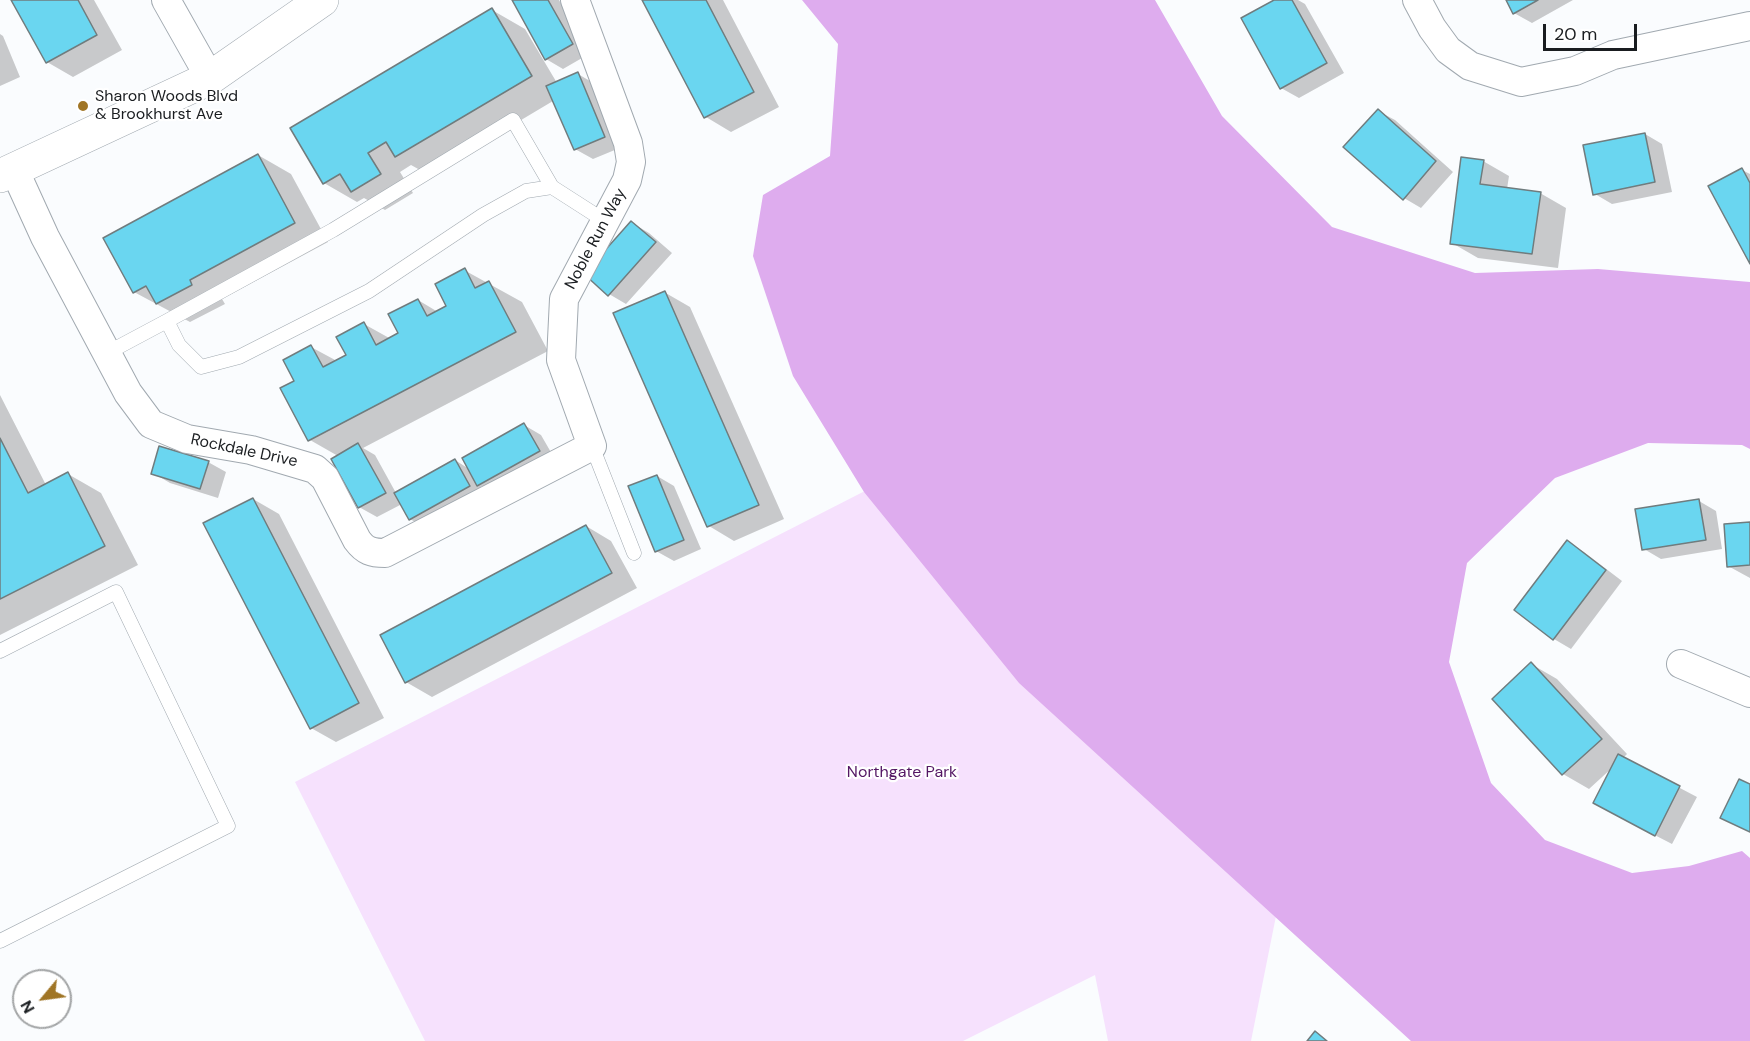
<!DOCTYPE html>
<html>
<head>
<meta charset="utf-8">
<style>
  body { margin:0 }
  #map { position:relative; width:1750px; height:1041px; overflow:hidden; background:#fafcfe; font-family:"DM Sans",sans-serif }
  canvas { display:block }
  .north { position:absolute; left:12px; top:969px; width:60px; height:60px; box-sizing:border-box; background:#fff; border:2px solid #a3a5a6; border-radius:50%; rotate:241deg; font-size:16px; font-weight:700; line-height:24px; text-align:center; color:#1a1d20 }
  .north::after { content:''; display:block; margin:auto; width:21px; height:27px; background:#a07525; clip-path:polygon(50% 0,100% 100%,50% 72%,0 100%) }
  .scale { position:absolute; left:1543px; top:24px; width:94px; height:27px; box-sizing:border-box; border:3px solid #1a1d20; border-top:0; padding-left:8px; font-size:18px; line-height:21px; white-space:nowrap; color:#1a1d20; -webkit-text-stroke:4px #fff; paint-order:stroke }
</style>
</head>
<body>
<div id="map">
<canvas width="1750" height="1041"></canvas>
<div class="north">N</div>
<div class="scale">20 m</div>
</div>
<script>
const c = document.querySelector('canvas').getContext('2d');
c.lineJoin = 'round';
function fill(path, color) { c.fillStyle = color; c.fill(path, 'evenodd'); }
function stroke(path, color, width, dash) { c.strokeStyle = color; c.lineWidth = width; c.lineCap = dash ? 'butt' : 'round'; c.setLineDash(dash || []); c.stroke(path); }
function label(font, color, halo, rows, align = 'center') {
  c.font = font + ' "DM Sans",sans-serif'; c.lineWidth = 4.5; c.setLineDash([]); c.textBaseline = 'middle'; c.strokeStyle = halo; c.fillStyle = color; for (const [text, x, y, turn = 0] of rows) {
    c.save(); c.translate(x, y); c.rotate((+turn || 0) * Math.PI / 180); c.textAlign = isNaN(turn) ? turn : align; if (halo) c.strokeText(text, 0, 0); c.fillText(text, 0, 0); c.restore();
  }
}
fill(new Path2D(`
  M1047,398L1283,881L1251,1041H1108L1095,975L963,1041H425L295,782Z`), '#f6e1fd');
fill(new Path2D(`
  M802,0H1155L1222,116L1332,227L1475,273L1598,269L1750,282V449L1742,445L1648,443L1555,478L1467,563L1449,662L1491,783L1545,840L1632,873L1689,866L1742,851L1750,858V1041H1411L1019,683L864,492L793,376L753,256L763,195L830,156L838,44Z`), '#deacee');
fill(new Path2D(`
  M12,0H94L122,50L73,77L47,62Z
  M514,0H559L589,54L563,69L546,59Z
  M644,0H723L779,107L731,132L706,117Z
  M1277,0H1298L1305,4L1344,73L1299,98L1281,88Z
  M1507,0H1573L1532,23L1514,13Z
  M492,10L525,29L557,83L578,74L595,84L622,147L593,159L575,149L553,101L429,175L411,165L400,172L413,193L385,210L364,198L357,202L324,183L292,129Z
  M0,34L3,36L20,77L0,86Z
  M1378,111L1395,120L1453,172L1421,208L1404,198Z
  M1645,134L1662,144L1672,192L1612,204L1595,194Z
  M258,155L291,174L328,242L222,299L225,304L190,322L134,292L105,239Z
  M1483,161L1509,176L1507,189L1540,193L1566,208L1558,268L1478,258L1452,243Z
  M1742,170L1750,174V261Z
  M632,223L649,233L672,253L626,304L609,294Z
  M464,270L522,302L548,351L363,448L375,455L396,493L455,460L469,469L524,425L541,435L556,461L496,495L481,486L486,496L427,529L410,519L402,504L377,517L359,507L333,459L338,456L310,440L296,382L311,347L337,361L348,356L364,324L391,339L400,334L418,300L438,312L449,306Z
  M664,292L690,307L784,519L734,541L709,526Z
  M0,395L46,485L68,474L101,493L138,565L0,635Z
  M208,462L226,472L218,498L170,483L153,473Z
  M657,476L674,486L701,549L674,561L656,551Z
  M253,499L279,514L384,718L336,742L311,728Z
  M1699,501L1716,511L1722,549L1661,559L1644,549Z
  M1750,524V578L1728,566Z
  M586,526L611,541L637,588L432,697L406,682L382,636Z
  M1567,542L1584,552L1622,581L1571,649L1554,639L1516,610Z
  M1531,664L1557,679L1627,754L1623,758L1697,797L1672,844L1612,813L1613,767L1589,789L1563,774L1494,699Z`), '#0003');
const building = new Path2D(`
  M11,0H78L97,35L46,63Z
  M512,0H548L573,44L545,60Z
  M642,0H706L754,92L704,118Z
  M1274,0H1292L1327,63L1280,89L1241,18Z
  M1506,0H1538L1513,14Z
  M492,8L532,76L395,157L386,142L368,153L381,174L351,192L340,174L323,184L290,128Z
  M578,72L605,137L574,150L546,86Z
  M1378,109L1436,161L1403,200L1343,147Z
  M1645,133L1655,182L1593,195L1583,145Z
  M258,154L295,223L190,280L192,285L156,304L146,286L133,293L103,238Z
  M1461,157L1484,160L1480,184L1541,192L1532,254L1450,244Z
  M1742,168L1750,183V264L1708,186Z
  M631,221L656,242L608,296L584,274Z
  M465,268L475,288L489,281L516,332L308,441L280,388L294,381L283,360L311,345L323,367L346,355L336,337L364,322L376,345L398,333L388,314L418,299L427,316L446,306L435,284Z
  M665,291L759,505L707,527L613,313Z
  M524,423L540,451L477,486L462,458Z
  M0,438L28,493L68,472L105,546L0,599Z
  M358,443L386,493L358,508L331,459Z
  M159,446L209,461L200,489L151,474Z
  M455,459L470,486L409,520L394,493Z
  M657,475L684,540L655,552L628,486Z
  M253,498L359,703L310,729L203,523Z
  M1699,499L1706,540L1642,550L1635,509Z
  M1750,522V565L1727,567L1724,524Z
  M586,525L612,573L405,683L380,635Z
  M1567,540L1606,570L1553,640L1514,610Z
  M1531,662L1602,739L1562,775L1492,699Z
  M1618,754L1680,786L1655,836L1593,803Z
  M1739,779L1750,784V832L1720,818Z
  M1315,1031L1327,1041H1307Z`);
fill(building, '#6ad6f0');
stroke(building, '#707c7e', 1.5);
const service = new Path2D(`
  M167,321L333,230L513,120L552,187
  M107,353L167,321L179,345L201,367L239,357L369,291L483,215L526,191L552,187L605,221
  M592,446L634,553
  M0,651L116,592L228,826L0,941`);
const minor = new Path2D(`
  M166,0L210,78
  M1417,0L1432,28L1448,50L1470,66L1521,82L1575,71L1613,55L1750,26
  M14,169L45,237L128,393L151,424L187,439L251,450L315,469L325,478L357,540C365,551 372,553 385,553L592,446L561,360L564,299L627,180L631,162L628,143L575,0
  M1681,664L1750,693`);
const tertiary = new Path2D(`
  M0,176L210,78L322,0`);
stroke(service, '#a1a9b0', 15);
stroke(minor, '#a1a9b0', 30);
stroke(tertiary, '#a1a9b0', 34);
stroke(service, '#fff', 14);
stroke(minor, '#fff', 28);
stroke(tertiary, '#fff', 33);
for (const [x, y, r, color] of [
  [83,106,6,"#a07525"]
]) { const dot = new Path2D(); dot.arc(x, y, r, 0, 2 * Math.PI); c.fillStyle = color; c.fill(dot); stroke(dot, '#fff', 2); }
label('16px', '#1a1d20', '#fff', [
  ["Sharon Woods Blvd",95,97],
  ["& Brookhurst Ave",95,115]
], 'left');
label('16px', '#1a1d20', '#fff', [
  ["Noble Run Way",596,239,-62],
  ["Rockdale Drive",244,451,12]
]);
label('16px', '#541764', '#fff', [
  ["Northgate Park",902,773]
]);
</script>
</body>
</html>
